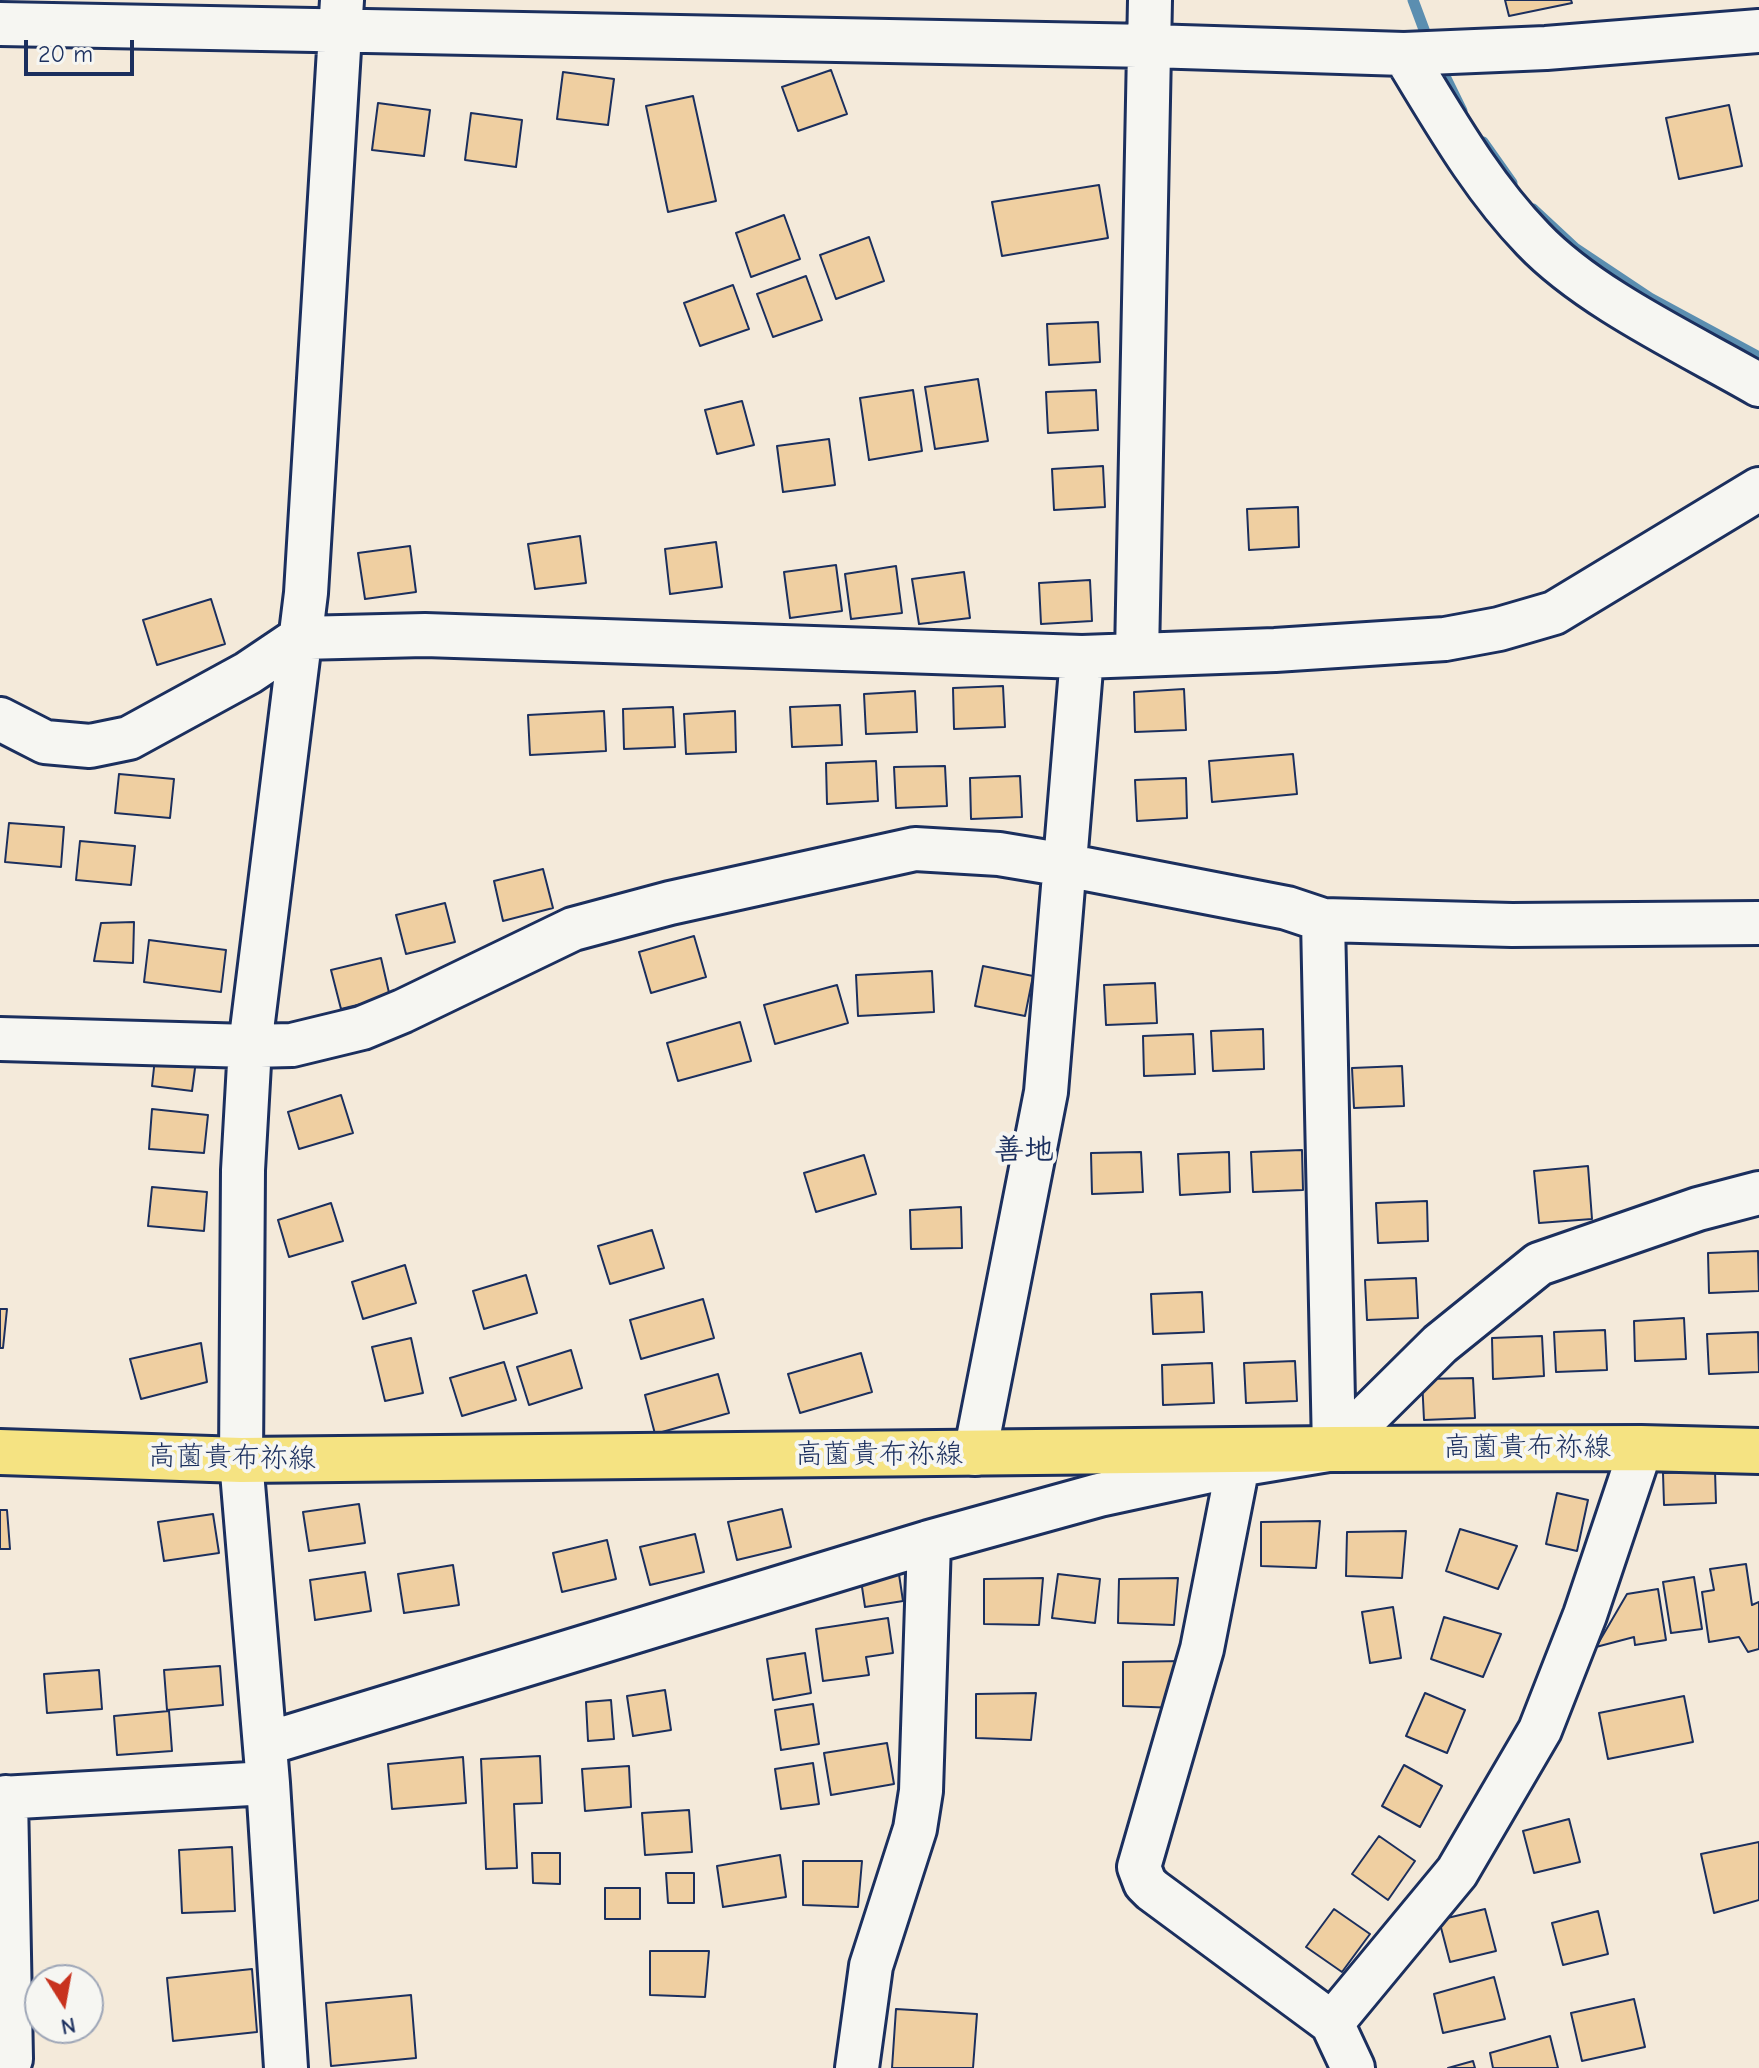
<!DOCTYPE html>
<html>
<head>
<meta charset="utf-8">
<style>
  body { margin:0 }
  #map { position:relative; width:1759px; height:2068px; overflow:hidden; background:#f4eada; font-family:"Comic Neue",sans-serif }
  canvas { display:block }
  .north { position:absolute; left:24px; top:1964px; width:80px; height:80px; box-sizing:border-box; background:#f6f6f2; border:2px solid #9ea6b7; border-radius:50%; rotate:169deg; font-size:22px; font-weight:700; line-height:32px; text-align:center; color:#1b2f5e }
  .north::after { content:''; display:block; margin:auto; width:28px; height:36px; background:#c8321e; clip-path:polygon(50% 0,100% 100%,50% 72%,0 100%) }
  .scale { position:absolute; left:24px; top:40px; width:110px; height:36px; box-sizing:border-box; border:4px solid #1b2f5e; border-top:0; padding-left:10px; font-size:24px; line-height:28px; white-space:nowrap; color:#1b2f5e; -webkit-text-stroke:6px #f6f6f2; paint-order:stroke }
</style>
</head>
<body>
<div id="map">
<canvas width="1759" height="2068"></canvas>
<div class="north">N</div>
<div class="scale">20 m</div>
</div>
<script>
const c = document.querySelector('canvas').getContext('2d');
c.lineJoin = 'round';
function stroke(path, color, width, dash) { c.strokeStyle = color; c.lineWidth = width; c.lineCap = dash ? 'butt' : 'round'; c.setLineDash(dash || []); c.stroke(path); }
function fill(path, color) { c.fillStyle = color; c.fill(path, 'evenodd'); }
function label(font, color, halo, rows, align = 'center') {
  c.font = font + ' "Comic Neue","Klee One",sans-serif'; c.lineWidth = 8; c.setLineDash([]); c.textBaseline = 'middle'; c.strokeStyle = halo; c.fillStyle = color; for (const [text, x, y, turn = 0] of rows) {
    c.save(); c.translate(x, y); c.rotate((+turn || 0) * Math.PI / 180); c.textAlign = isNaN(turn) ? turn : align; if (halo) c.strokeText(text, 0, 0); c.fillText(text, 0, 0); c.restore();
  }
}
stroke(new Path2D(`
  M1413,0L1429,43
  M1438,62L1462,111
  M1483,142L1512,183
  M1533,209L1575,248L1650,298L1759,357`), '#5b8eb0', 11);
const building = new Path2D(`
  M1505,0H1571L1572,3L1509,16Z
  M831,70L847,114L798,131L782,87Z
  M563,72L614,79L608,125L557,119Z
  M693,96L716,201L668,212L646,106Z
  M378,103L430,110L424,156L372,150Z
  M1729,105L1742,166L1679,179L1666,118Z
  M471,113L522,120L516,167L465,160Z
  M1099,185L1108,238L1002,256L992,202Z
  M784,215L800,259L751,277L736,233Z
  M869,237L884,281L836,299L820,255Z
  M806,276L822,320L773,337L757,294Z
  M733,285L749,329L700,346L684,303Z
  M1098,322L1100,362L1049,365L1047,324Z
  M978,379L988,441L935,449L925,387Z
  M913,390L922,451L869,460L860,398Z
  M1096,390L1098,430L1048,433L1046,392Z
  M742,401L754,445L717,454L705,410Z
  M829,439L835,485L783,492L777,446Z
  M1103,466L1105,507L1054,510L1052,469Z
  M1298,507L1299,547L1249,550L1247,509Z
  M580,536L586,583L535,589L528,544Z
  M716,542L722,587L670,594L665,549Z
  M410,546L416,592L365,599L358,553Z
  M836,565L842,611L790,618L784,572Z
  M896,566L902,613L851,619L845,574Z
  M964,572L970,618L919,624L912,579Z
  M1090,580L1092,621L1041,624L1039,583Z
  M211,599L225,644L157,665L143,620Z
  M1003,686L1005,727L954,729L953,688Z
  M1184,689L1186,730L1135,732L1134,692Z
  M915,691L917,732L866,734L864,694Z
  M840,705L842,745L792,747L790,707Z
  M673,707L675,747L624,749L623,709Z
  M604,711L606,751L530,755L528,715Z
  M735,711L736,752L686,754L684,714Z
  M1293,754L1297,794L1212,802L1209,761Z
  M876,761L878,801L827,804L826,763Z
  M945,766L947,806L896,808L894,767Z
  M119,774L174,779L170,818L115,813Z
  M1020,776L1022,817L971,819L970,778Z
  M1186,778L1187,818L1137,821L1135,780Z
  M9,823L64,827L61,867L5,862Z
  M80,841L135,846L131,885L76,880Z
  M543,869L553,908L503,921L494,881Z
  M445,903L455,942L406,954L396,915Z
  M134,922L133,963L94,961L101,923Z
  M694,936L706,977L651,993L639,952Z
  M149,940L226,950L221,992L144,982Z
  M381,958L390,997L341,1009L331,970Z
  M983,966L1033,976L1025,1016L975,1006Z
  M932,971L934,1012L858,1016L856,975Z
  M1155,983L1157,1023L1106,1025L1104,985Z
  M837,985L848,1023L775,1044L764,1005Z
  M740,1022L751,1061L678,1081L667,1043Z
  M1263,1029L1264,1069L1213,1071L1211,1031Z
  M1193,1034L1195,1074L1144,1076L1143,1036Z
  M156,1049L197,1053L192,1091L152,1086Z
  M1402,1066L1404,1106L1354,1108L1352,1068Z
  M341,1095L353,1133L299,1149L288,1112Z
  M152,1109L208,1115L204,1153L149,1149Z
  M1302,1150L1303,1190L1253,1192L1251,1152Z
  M1141,1152L1143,1192L1092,1194L1091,1153Z
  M1229,1152L1230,1192L1180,1195L1178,1154Z
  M864,1155L876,1194L816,1212L804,1173Z
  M1588,1166L1592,1219L1539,1223L1534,1171Z
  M152,1187L207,1192L204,1231L148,1226Z
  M1427,1201L1428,1241L1378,1243L1376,1203Z
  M331,1203L343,1241L289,1257L278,1220Z
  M961,1207L962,1248L911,1249L910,1210Z
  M652,1230L664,1268L610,1284L598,1246Z
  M1758,1251L1759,1291L1709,1293L1708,1253Z
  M405,1265L416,1303L363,1319L352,1282Z
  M526,1275L537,1313L484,1329L473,1291Z
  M1416,1278L1418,1318L1367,1320L1365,1280Z
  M1202,1292L1204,1332L1153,1334L1151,1294Z
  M703,1299L714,1338L641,1359L630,1320Z
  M0,1309H7L3,1348H0Z
  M1684,1318L1686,1359L1635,1361L1634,1321Z
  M1605,1330L1607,1370L1556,1372L1554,1332Z
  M1758,1332L1759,1372L1709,1374L1707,1334Z
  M1542,1336L1544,1376L1493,1379L1492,1338Z
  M411,1338L423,1393L385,1401L372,1347Z
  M201,1343L207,1382L141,1399L130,1359Z
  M571,1350L582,1388L529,1405L517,1367Z
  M861,1353L872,1392L800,1413L788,1374Z
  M1295,1361L1297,1401L1246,1403L1244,1363Z
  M504,1362L516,1400L462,1416L450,1378Z
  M1212,1363L1214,1403L1163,1405L1162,1365Z
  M718,1374L729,1413L655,1434L645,1395Z
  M1473,1378L1475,1418L1424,1420L1422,1379Z
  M1715,1471L1716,1503L1664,1505L1663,1473Z
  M1557,1493L1588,1500L1577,1551L1546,1544Z
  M359,1504L365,1543L309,1551L303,1512Z
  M782,1509L791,1547L737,1560L728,1522Z
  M0,1510H7L10,1549H0Z
  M213,1514L219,1553L164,1561L158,1522Z
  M1320,1521L1316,1568L1261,1566V1522Z
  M1460,1529L1517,1546L1498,1589L1446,1571Z
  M1406,1531L1402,1578L1346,1576L1347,1532Z
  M695,1534L704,1572L650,1585L640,1547Z
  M607,1540L616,1579L562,1592L553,1553Z
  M897,1561L903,1601L865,1607L859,1567Z
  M1746,1564L1752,1605L1759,1602V1649L1748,1652L1739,1637L1709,1642L1702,1592L1714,1590L1710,1569Z
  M453,1565L459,1605L404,1613L398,1574Z
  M365,1572L371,1611L315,1620L310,1580Z
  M1058,1574L1100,1579L1095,1623L1052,1618Z
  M1694,1577L1702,1629L1671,1633L1663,1582Z
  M1043,1578L1039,1625L984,1624V1579Z
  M1178,1578L1174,1625L1118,1623L1119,1579Z
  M1658,1589L1666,1640L1635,1645L1634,1637L1596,1647L1627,1594Z
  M1393,1607L1401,1658L1370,1663L1362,1612Z
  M1444,1617L1501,1634L1483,1677L1431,1659Z
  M888,1618L893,1653L866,1657L869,1675L823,1681L816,1629Z
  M805,1653L811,1693L773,1700L767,1659Z
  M1183,1661L1178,1708L1123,1706V1662Z
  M220,1666L223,1705L167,1710L164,1670Z
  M99,1670L102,1709L47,1713L44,1674Z
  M665,1690L671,1730L633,1736L627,1696Z
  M1036,1693L1031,1740L976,1738V1694Z
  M1425,1693L1465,1710L1447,1753L1406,1736Z
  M1684,1696L1693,1742L1608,1759L1599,1713Z
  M611,1700L614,1739L588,1741L586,1702Z
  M813,1704L819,1744L781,1750L775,1710Z
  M169,1711L172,1751L117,1755L114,1716Z
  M887,1743L894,1784L831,1795L824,1753Z
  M540,1756L542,1803L514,1804L517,1868L486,1869L481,1759Z
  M463,1757L466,1803L392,1809L388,1764Z
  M813,1763L819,1804L781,1809L775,1769Z
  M1404,1765L1442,1786L1420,1827L1382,1806Z
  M629,1766L631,1807L585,1811L582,1769Z
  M689,1810L692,1852L645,1855L642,1813Z
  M1569,1819L1580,1862L1534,1873L1523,1831Z
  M1379,1836L1415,1861L1388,1900L1352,1874Z
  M1759,1842V1900L1714,1913L1701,1854Z
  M232,1847L235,1911L182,1913L179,1850Z
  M532,1853H560V1884L533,1883Z
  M780,1855L786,1897L723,1907L717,1866Z
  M803,1861H862L858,1907L803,1905Z
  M666,1873H694V1903H668Z
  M605,1888H640V1919H605Z
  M1334,1909L1370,1934L1342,1972L1306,1947Z
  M1485,1909L1496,1951L1450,1962L1439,1920Z
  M1598,1911L1608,1954L1563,1965L1552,1923Z
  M650,1951H709L705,1997L650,1995Z
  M252,1969L257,2032L173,2041L167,1978Z
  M1494,1977L1505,2019L1443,2033L1434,1994Z
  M411,1995L416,2058L331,2066L326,2003Z
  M1634,1999L1645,2047L1582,2061L1571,2013Z
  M896,2009L977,2014L973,2068H892Z
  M1550,2036L1558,2068H1493L1490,2053Z
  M1473,2061L1475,2068H1448Z`);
fill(building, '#efcfa1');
stroke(building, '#1b2f5e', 2);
const minor = new Path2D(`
  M0,24L1150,46L1404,54L1546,48L1759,31
  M1404,54C1444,119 1480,184 1533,239C1589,298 1688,344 1759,385
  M1137,655L1150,0
  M0,719L45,742L90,746L129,738L248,673L300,638L425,635L1082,657L1275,650L1445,639L1499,629L1554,613L1759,489
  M1323,920L1334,1449
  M0,1039L250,1046L292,1045L362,1028L403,1011L573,929L670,903L915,849L999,854L1065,865L1287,908L1323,920L1512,925L1759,923
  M975,1454L1046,1092L1082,657
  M1238,1465L1202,1649L1139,1867L1145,1883L1152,1890L1332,2023L1353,2068
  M265,1744L929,1542L1099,1495L1238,1465L1334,1449L1440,1344L1539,1264L1698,1209L1759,1193
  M0,1798L268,1783
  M1332,2023L1457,1872L1540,1730L1585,1615L1641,1448
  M0,2059H11L6,1797
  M286,2068L268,1783L241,1460L243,1170L250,1046L306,593L342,0
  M857,2068L871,1966L915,1829L921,1791L929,1542`);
const major = new Path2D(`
  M0,1452L241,1460L1334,1449L1641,1448L1759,1451`);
stroke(minor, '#1b2f5e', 48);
stroke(major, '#1b2f5e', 50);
stroke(minor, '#f6f6f2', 42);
stroke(major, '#f5e382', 44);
label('28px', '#1b2f5e', '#f6f6f2', [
  ["高薗貴布祢線",1527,1448],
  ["高薗貴布祢線",879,1455],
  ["高薗貴布祢線",232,1458,1]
]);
label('bold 30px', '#1b2f5e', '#f6f6f2', [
  ["善地",1024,1151]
]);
</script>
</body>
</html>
